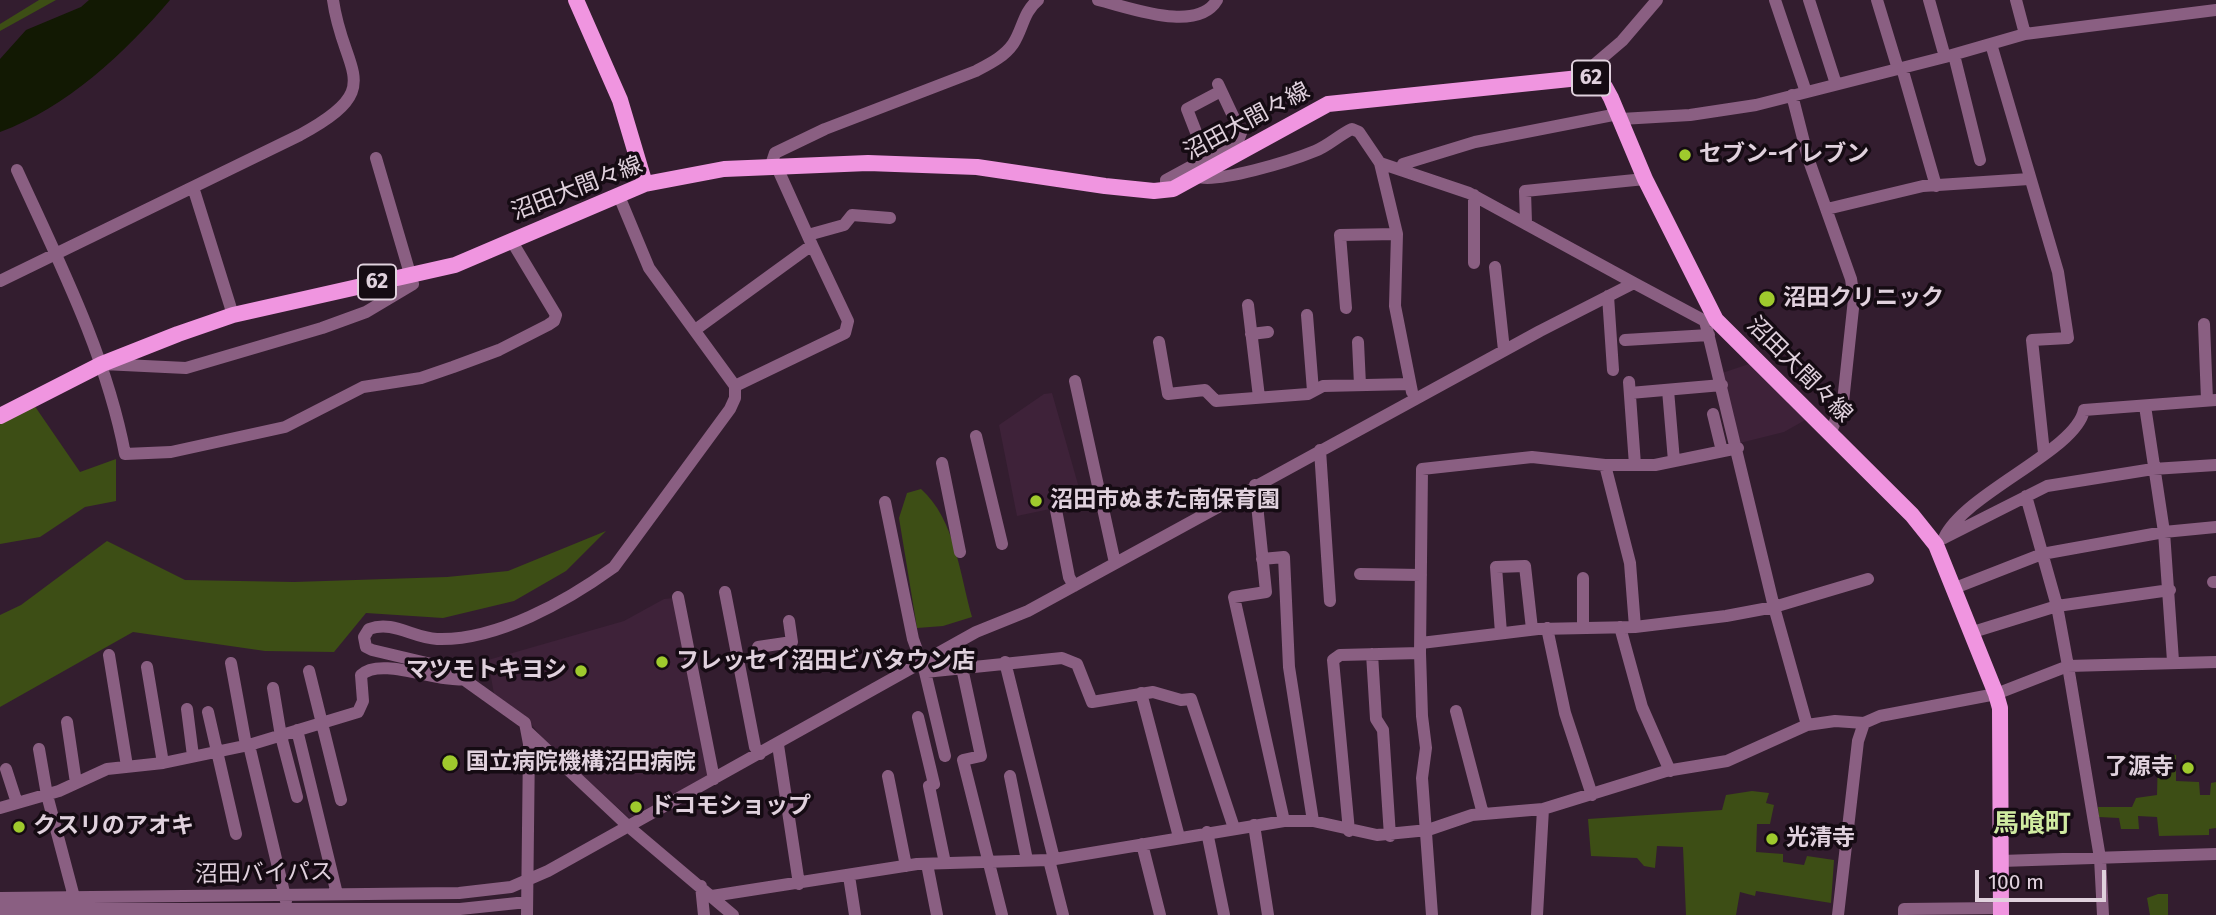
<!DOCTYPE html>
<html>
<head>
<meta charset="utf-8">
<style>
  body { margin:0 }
  #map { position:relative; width:2216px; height:915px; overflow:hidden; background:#331d2f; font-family:"Fira Sans",sans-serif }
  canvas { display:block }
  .scale { position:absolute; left:1975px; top:870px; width:131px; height:32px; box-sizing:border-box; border:4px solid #e0d1dd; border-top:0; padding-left:9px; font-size:21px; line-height:24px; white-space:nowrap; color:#e0d1dd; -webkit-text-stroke:5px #150b13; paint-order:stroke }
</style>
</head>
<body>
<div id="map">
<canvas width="2216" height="915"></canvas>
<div class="scale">100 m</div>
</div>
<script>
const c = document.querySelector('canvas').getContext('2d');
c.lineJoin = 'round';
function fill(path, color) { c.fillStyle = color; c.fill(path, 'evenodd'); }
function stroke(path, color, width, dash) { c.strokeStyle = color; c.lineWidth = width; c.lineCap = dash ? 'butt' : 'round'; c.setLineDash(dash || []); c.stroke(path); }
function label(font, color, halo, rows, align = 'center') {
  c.font = font + ' "Fira Sans","Noto Sans JP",sans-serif'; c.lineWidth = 7; c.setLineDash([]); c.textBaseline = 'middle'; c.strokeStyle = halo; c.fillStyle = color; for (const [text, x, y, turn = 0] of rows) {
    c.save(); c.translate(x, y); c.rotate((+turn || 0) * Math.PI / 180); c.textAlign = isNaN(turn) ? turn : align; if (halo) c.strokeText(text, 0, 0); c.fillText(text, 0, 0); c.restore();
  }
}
fill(new Path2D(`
  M1752,363L1807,419L1784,432L1740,443L1722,373Z
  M1052,393L1083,502L1017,516L999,425L1044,394Z
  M674,598L708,777L629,818L543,739L529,721L494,694L488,660L624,621L664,599Z`), '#3e2239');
fill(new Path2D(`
  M39,0H56L0,31V24Z
  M34,405L80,472L116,459V501L85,507L40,537L0,544V423Z
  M921,489C955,519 960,575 972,617L943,626L917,628L899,518L907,493Z
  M606,531L566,571L514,601L443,618L366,613L334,652L265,651L133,632L0,707V615L21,605L107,541L185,580L294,582L447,577L508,571Z
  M2158,755H2176V781L2199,782L2200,795H2210L2211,783L2216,782V828L2209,829V835L2159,836L2157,817L2138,816L2139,829H2121L2119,818L2099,817L2098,807H2132L2136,798L2157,795Z
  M1752,791L1769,793L1766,803L1774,805L1770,824H1757L1756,852L1783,854V862L1804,865L1807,856L1834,860L1831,903L1756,891L1755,896L1740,892L1736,915H1686L1683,847L1657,846L1655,868L1644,866L1637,858L1591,856L1588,819L1722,810L1726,795Z
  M2158,894H2168V915H2150L2147,898Z`), '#3d4e15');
fill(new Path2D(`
  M89,0H170C125,53 66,108 0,132V59L26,30L81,7Z`), '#121903');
stroke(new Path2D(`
  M1098,0C1129,7 1197,34 1217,0
  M1775,0L1806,92
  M1809,0L1836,84
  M1877,0L1898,69
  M1929,0L1945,57
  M2016,0L2025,34
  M1991,44L2058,272L2068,338L2032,340L2044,453
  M1954,55L1980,160
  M1902,68L1936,186
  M1589,77L1595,64L1622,41L1657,0
  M1792,95L1808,158L1851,279L1854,299L1843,402L1830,434
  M1621,119L1690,115L1756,105L1945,57L2025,34L2216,10
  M1206,158L1187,109L1221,91
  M1380,163L1397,234L1395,306L1412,392
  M771,165L775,153L825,129L976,71C989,64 1004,57 1013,44C1023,29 1023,12 1038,0
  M1401,169L1403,164L1475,142L1618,114
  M17,170C59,262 106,354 125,454L171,452L285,427L363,387L421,378L453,367L499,350L548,325L554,321L556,315L511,240
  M1195,176C1215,185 1293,160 1315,151C1328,146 1339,135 1352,129L1359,132L1380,163L1469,193L1634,283
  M193,187L233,315
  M1166,189V180L1238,141L1241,133L1218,84
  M1474,195V263
  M1827,209L1923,186L2029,179
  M1526,223L1525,191L1645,179
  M808,235L844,225L852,215L890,218
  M1495,267L1504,350
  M0,281L300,135C389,87 343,74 333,0
  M1608,296L1613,370
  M1248,305L1259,397
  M1346,308L1340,235L1397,234
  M1307,315L1313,391
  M1705,321L1774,607L1807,725
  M2204,324L2207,400
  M695,330L812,245L776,165
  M1251,334L1268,332
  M1625,340L1709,335
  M1159,342L1168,394L1205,390L1216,401L1308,394L1323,386L1410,384
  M1358,342L1360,385
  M103,364L186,368L322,328L366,312L413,284L376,158
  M1075,381L1115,563
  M1629,382L1635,465
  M735,386L845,333L848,321L812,245
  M1668,390L1674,461
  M1630,393L1722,385
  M2145,406L2164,532L2173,661
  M1713,414L1722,451
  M976,436L1002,544
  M1320,450L1330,601
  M942,463L960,552
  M1605,465L1630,563L1635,627
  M1255,485L1266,592L1234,597L1284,821
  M2026,496L2057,606L2068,666L2100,858L2103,915
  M885,502L913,639L925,672L1062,658L1077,664L1092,702L1153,692L1181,700L1191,699L1234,828
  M1056,510L1069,577L1074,586
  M1944,538C1966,492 2076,451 2084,410L2216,400
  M1944,538L2047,486L2153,469L2216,465
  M1262,559L1284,557L1289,667L1313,821
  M1360,574L1421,575
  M1583,578V628
  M2213,582H2216
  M1955,588L2042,554L2164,532L2216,527
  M725,592L755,747L760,754
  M678,597L714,779
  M1620,627L1642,707L1670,771
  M1547,628L1565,713L1592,795
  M1973,632L2057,606L2170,590
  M1501,633L1496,567L1525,566L1532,629
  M1421,643L1538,629L1635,627L1726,616L1774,607L1868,579
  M758,647L792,642L789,621
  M1372,654L1376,719L1383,730L1390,836
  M109,655L127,766
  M1005,662L1054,859
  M231,663L246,745
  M147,667L163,763
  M962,668L981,756L963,760L1002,915
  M309,671L341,800
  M925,672L945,756
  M273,688L281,736L297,797
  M1141,693L1179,837
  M187,709L193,756
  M1456,711L1483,814
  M208,712L236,834
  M918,717L934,784L929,786L945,863
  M67,722L76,783
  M297,730L337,894
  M528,732L629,827L733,915
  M249,745L286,901
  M778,745L799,884
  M39,749L47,795L74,897
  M6,769L17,803
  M888,776L906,866
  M1010,776L1027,860
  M0,808L59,791L107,769L163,763L249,745L358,712L363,701L361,675C381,656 438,683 465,679
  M1254,825L1268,915
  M1349,831L1333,660L1340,655L1420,653
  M1207,832L1224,915
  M1142,844L1160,915
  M1049,860L1063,915
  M2001,861L2216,854
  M927,864L937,915
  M849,876L855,915
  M701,886L704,915
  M712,896L917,864L1049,860L1284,821H1313L1377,835L1428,830L1472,815L1543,809L1666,771L1727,761L1807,725L1835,721L1864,723L1880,716L1996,694L2068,666L2216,662
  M0,898L459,893L511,887L548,871L976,632L1028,611L1540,331L1634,283L1705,321L1716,320
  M0,909H460L527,902
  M527,915L529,744L525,723L448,668L372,650L366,647L364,637L369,629C393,620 413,638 437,639C497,641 567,601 614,567L730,409L735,398V386L649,268L619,196
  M1432,915L1422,778L1426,748L1422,716L1420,653L1422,469L1532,457L1605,465H1655L1738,448
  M1537,915L1543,809
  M1838,915L1858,741L1864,723
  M1904,915V909L2001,908`), '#8a5f82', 12);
stroke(new Path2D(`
  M576,0L620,100L645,184
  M0,416L102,364L178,334L233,315L455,265L645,184L724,169L868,163L977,167L1105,186L1154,191L1173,189L1328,104L1589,77L1605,87L1611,98L1645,179L1716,320L1912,515L1936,545L1996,694L2000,708L2001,915`), '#f095e0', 16);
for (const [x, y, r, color] of [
  [1685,155,7,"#9fca2d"],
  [1767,299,9,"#9fca2d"],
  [1036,501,7,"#9fca2d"],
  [662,662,7,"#9fca2d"],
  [581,671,7,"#9fca2d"],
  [450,763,9,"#9fca2d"],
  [2188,768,7,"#9fca2d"],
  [636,807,7,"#9fca2d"],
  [19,827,7,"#9fca2d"],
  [1772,839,7,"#9fca2d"]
]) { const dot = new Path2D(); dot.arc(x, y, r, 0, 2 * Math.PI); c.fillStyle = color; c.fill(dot); stroke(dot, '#150b13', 2.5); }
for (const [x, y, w] of [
  [1591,78,38],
  [377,282,38]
]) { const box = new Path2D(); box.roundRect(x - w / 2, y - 17.5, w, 35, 5); c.fillStyle = '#150b13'; c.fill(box); stroke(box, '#e0d1dd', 2); }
label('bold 21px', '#e0d1dd', null, [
  ["62",1591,78],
  ["62",377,282]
]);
label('23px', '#e0d1dd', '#150b13', [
  ["沼田大間々線",1247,122,-28],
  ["沼田大間々線",577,189,-21],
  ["沼田大間々線",1799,370,45],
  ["沼田バイパス",264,874,-1]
]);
label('bold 23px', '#e0d1dd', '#150b13', [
  ["セブン-イレブン",1699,155],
  ["沼田クリニック",1783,299],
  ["沼田市ぬまた南保育園",1050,501],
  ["フレッセイ沼田ビバタウン店",676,662],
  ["マツモトキヨシ",567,671,"right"],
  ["国立病院機構沼田病院",466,763],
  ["了源寺",2174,768,"right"],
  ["ドコモショップ",650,807],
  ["クスリのアオキ",33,827],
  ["光清寺",1786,839]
], 'left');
label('bold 26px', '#d0eba1', '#150b13', [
  ["馬喰町",2032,825]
]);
</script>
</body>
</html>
